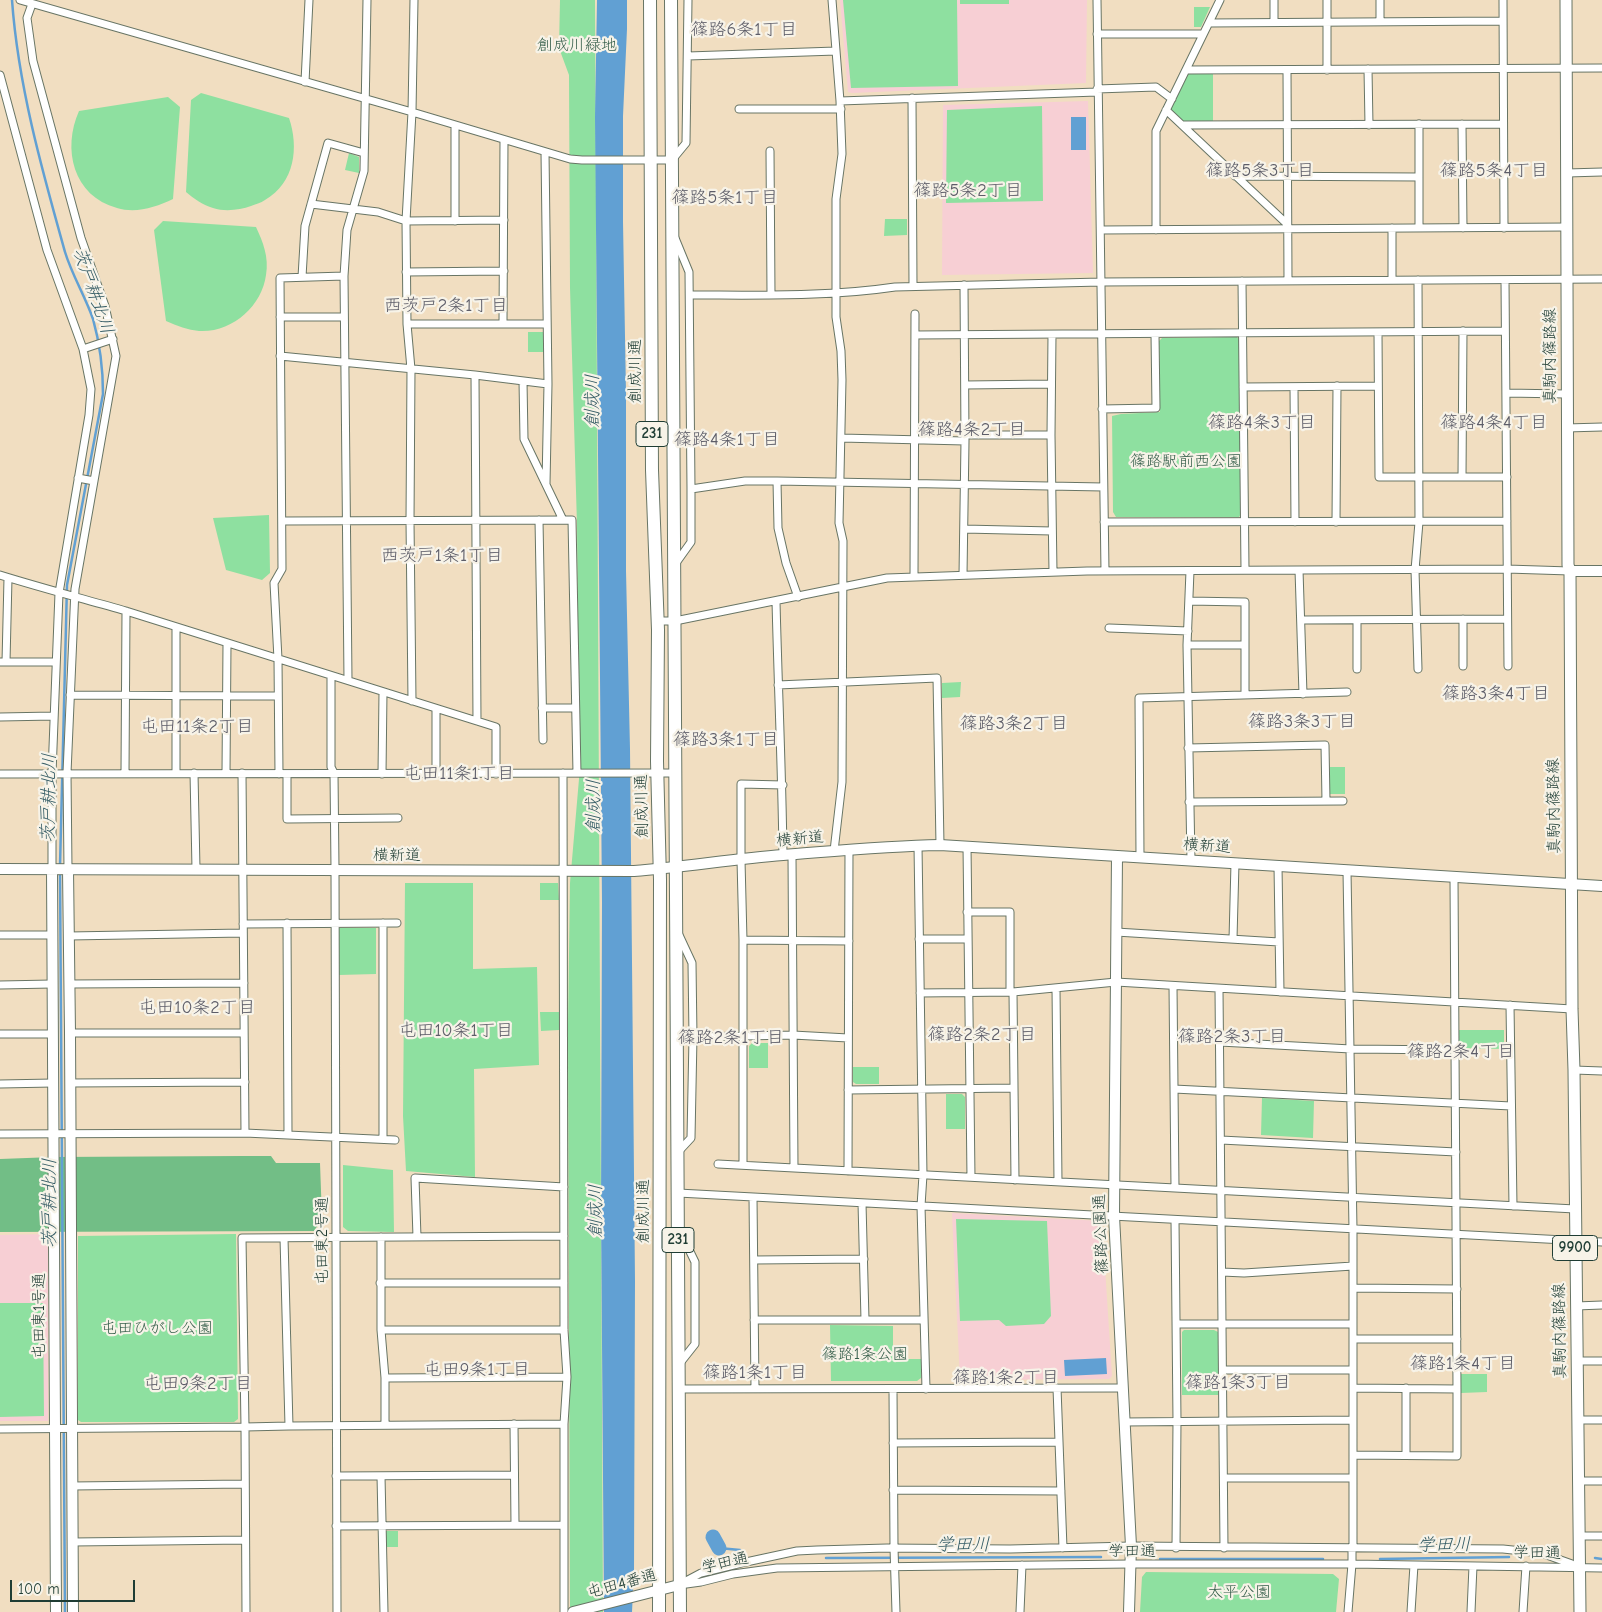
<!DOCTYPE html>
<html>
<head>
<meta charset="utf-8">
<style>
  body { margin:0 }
  #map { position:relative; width:1602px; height:1612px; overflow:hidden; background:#f1dec1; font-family:"Comic Neue",sans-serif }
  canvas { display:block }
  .scale { position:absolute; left:10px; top:1580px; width:125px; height:22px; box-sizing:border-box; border:2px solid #1f3d34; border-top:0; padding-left:6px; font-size:15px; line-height:18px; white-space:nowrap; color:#1f3d34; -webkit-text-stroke:4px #f7f3e8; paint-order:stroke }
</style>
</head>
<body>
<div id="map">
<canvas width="1602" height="1612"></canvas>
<div class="scale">100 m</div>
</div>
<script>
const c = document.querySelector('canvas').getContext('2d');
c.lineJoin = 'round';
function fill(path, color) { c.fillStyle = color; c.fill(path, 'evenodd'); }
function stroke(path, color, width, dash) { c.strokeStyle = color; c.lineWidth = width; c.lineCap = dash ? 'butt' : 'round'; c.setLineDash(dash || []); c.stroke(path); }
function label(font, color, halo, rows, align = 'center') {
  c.font = font + ' "Comic Neue","Klee One",sans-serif'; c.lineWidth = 4.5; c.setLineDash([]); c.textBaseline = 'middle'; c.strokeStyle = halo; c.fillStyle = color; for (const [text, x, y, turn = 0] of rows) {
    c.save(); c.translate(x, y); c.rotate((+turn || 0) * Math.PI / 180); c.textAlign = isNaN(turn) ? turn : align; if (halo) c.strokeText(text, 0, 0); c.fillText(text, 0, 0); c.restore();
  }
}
fill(new Path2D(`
  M840,0H1087L1086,83L852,93L848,92Z
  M1088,101L1093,273L942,275L943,105Z
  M952,1213L1102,1221L1112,1376L1109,1379L960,1380Z
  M48,1234V1421H0V1235Z`), '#f7cfd4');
fill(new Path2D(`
  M560,0H595L603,1612H570L568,1025L570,883L579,779L577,525L570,288L569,75L559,48Z
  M843,0H957L958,86L851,88Z
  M960,0H1009V4H960Z
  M1194,7H1210L1201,27H1194Z
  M1186,70H1213V125H1182L1166,110Z
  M201,93L289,118C299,147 295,183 265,200C261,203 255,204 251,206C240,210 225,212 213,208C203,205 194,199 186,192L191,100Z
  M168,97L180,107L173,199C156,207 136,214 117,208C73,196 62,149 79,111Z
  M1042,106L1043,201L946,203L947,110Z
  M349,153L359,157V173L345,170Z
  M885,219H907V235L884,236Z
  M163,221L256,227C263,242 269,257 266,275C262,306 232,333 199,331C188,330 177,326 166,321L154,230Z
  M528,332H544V352H528Z
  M1237,337L1239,340L1241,514L1239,517H1116L1113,512L1112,416L1121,414L1160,412L1159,341L1162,338Z
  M269,515L270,573L262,580L226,570L213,518Z
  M961,682L960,697L942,698V683Z
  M1330,767H1345V794H1329Z
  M405,883H473V969L537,967L539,1065L474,1069L475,1177L406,1171L403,1116Z
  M540,883H558L559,900H540Z
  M339,928H376V974L339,975Z
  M540,1012H559V1030L541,1031Z
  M1459,1030H1504V1049L1459,1048Z
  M752,1043H768V1068H749V1046Z
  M853,1067H879V1084H856L853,1082Z
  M946,1094H962L965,1097V1129H946Z
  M1262,1098L1314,1101L1313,1138L1261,1135Z
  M343,1165L393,1170L394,1232L348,1231L343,1227Z
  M956,1219L1047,1221L1051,1316L1044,1324L1006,1326L999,1320L960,1321Z
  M236,1234L238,1419L234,1422H81L78,1420V1236Z
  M0,1303H43L44,1416L0,1417Z
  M830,1325L893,1326V1359H921V1378L917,1381H831Z
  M1184,1330H1214L1218,1332V1395H1182V1332Z
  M1461,1374H1487V1392L1461,1393Z
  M386,1531H398V1547H386Z
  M1146,1572L1333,1574L1339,1579L1336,1612H1140L1142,1577Z`), '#8ee0a0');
fill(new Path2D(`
  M241,1156H271L276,1163H320L322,1219L314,1231L0,1232V1159L54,1157Z`), '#72be86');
fill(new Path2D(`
  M597,0H627V29L623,116V222L626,394V571L630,749L635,1281L634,1571L632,1612H604L601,1210L602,902L595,117Z
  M1071,117H1086V150H1071Z
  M1106,1358L1107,1374L1065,1376L1064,1360Z`), '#61a0d3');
stroke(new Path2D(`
  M12,0C18,85 42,170 65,252C72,275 85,296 93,319C100,344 103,368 103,394L67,585L60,866
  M60,871L65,1612
  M719,1548L740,1550
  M826,1558L1101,1557
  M1595,1558L1602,1559
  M1160,1559H1323
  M1380,1559L1509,1557`), '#61a0d3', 2.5);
stroke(new Path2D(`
  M713,1537L719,1548`), '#61a0d3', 15);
const street = new Path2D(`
  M20,0L412,112L570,159L582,160H672L686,143L688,0
  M832,0L840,101L842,154L836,199V317L841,351L842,380L839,523L843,541L842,782L834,851
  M1097,0L1105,571
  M1274,0V22
  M1327,0V70
  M1380,0V22
  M1503,0L1504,228
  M32,4L27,18L33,61L81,238L105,306L116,356L75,589L67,773L68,869
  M1209,23L1503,21
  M1097,34H1203
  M688,56L836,51
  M1368,69L1369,125
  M1186,70L1602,68
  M1287,70L1288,281
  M0,75L47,250L83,349L91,389L89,415L59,593L52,773V869
  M305,82L309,0
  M1097,89L1156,87L1172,99
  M912,98L913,286
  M840,101L1097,92
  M739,109H841
  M1166,110L1287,224
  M1462,124L1463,228
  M1182,125L1503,124
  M770,151L771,294
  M545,152L548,384L546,484
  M1567,173L1602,172
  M1235,176L1419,177
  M311,204L378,212L406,221L504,220
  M455,221V126
  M1392,228V280
  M1419,228V124
  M1101,230L1567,227
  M1156,230V131L1220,0
  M675,238L689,272L691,489V542L676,563
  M406,272L504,271
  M344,276L347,230L364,171L367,0
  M302,277L305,226L328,143L364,153
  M1505,280L1508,666
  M1242,281L1245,570
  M690,295C758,295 828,297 895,287L1101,282L1602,279
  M280,317H344
  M503,323L504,140
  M407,324H547
  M1378,332L1379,477H1507
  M915,335L1505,331
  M1052,335L1051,435L1053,572
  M83,349L113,339
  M280,356L475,375L548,384
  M475,375L477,721
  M523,381L524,439L563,520
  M965,385L1051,384
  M1243,387L1378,386
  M1294,387L1295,522
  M1506,393L1566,394
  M1102,409L1156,408L1155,334
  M1566,428L1602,427
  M965,435H1051
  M841,438L965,441
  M1462,477L1463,331
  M78,478L94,481
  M691,489L745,481H777
  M539,520L543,740
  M283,521L572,520L577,773
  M1104,522L1507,521
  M1336,522L1337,386
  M964,529L1052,531
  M1299,570L1303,694
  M1190,571L1187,645L1191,860
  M0,575C42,588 84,599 126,611L496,727V774
  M963,575L965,441L964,285
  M914,577L915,314
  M798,597L786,563L778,528L777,481L1103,487
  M776,601C778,685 782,770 783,855
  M1189,601L1245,602V695
  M1463,619V666
  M1301,620L1507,619
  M1357,620V669
  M658,621H675L887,578L1087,571L1507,569L1570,571
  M176,627V773
  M1109,628L1188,631
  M1187,645H1245
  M0,662H55
  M6,662L8,578
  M1418,669L1415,570L1419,522L1418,280
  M331,676V767L334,773L335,869L337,1612
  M778,685L937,678L940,845
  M70,695L277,696
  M412,701L410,521L411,369L407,324L406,221L412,112L414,0
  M542,708H575
  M0,717L54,716
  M1188,748L1325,745L1326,801
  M125,773L126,611
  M194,773L196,869
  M226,773L227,644
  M242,773L245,1133
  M563,773L564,1330L567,1377L564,1424V1612
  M0,774L676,773
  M279,774L278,659L274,583L282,569L280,278L344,276L348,680
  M287,774V819L398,818
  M382,774L383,692
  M436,774V709
  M1189,802L1343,801
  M918,846L923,1175L921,1206L926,1389
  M967,846L971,1177
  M792,855L794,1168
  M1140,857L1139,698L1347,692
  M1278,866L1280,992
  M1347,871L1353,1229V1549
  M967,912H1010V992
  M287,923L288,1134
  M383,923V1139
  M243,924L397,923
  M1116,932L1279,942
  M0,935H52
  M69,936L243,933
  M919,939H967
  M1233,939L1235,863
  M743,940L849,941
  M70,984L244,983
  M0,985L52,984
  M1173,986L1175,1188
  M1056,988L1058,1182
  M1219,989L1224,1548
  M1013,992L1015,1180
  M920,993L1013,992L1116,982L1572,1009
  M1510,1005L1513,1206
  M70,1033H244
  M0,1034H53
  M693,1037L793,1035L848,1038
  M1220,1042L1351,1049L1456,1050
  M1574,1070L1602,1071
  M70,1083L245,1082
  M0,1084L53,1083
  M1174,1089L1511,1106
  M848,1090L1014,1088
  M0,1134L245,1133L395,1140
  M1221,1140L1456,1152
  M678,1152L691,1138L693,1037L692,963L679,935
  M718,1164L1575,1209
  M743,1165V940L741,860V784L783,785
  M848,1171L849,849
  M678,1193L1602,1242
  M753,1197L755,1389
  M862,1203L865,1320
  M1175,1220L1177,1421L1176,1548
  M381,1237V1330L385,1378V1425
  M417,1237L415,1178L564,1187
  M284,1238L289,1426
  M754,1260L864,1259
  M1222,1272L1244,1273L1353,1266
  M380,1283H564
  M1353,1288L1457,1289
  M1576,1306L1602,1305
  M754,1320H924
  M1176,1324H1353
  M381,1330H564
  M1353,1339H1457
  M1577,1361H1602
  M680,1363L695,1344V1262L681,1233
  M1223,1370H1353
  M385,1378L567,1377
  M1057,1388L1063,1548
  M1353,1388L1457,1389L1454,878
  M1406,1388V1455
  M679,1389L1122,1388
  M893,1389L894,1548L896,1612
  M1578,1420H1602
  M1124,1422L1353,1420
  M514,1424L515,1525
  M0,1429L245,1427L242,1238L564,1236
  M893,1443L1059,1442
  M1353,1455L1457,1456V1389
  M336,1476L514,1475
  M381,1476L384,1612
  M1224,1478H1353
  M1579,1481H1602
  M72,1486L245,1484
  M893,1490L1061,1491
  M336,1526L564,1525
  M1579,1536H1602
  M73,1542L245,1540
  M684,1582L701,1573L746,1562L797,1551L817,1550L887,1548L1010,1549L1131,1546L1503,1549L1541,1553L1572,1564
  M679,1585L701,1582L733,1574L777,1568L1131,1564H1352L1602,1568
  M246,1612L245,1427L289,1426L564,1424
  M1020,1612L1022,1565
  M1348,1612L1352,1564V1549
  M1411,1612L1414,1565
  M1471,1612L1473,1566
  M1523,1612L1526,1566`);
const secondary = new Path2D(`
  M1570,571H1602
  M1117,856L1114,1216L1131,1546L1129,1612
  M0,869L634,871C684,867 733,859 783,855C835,851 887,846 940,845L1602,886
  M52,869L56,1612
  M68,869L70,1033L73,1612
  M573,1612L679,1585`);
const primary = new Path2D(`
  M1566,0L1568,565L1570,571L1572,1009L1574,1070L1580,1612`);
const highway = new Path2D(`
  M650,0L652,470L658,630L657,761L660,880L659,1612
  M671,0L680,1612`);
stroke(street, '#687565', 9);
stroke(secondary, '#687565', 12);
stroke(primary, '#687565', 13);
stroke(highway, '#687565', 14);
stroke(street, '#fff', 7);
stroke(secondary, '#fff', 10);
stroke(primary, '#fff', 11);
stroke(highway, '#fff', 12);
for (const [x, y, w] of [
  [652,434,32],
  [678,1240,32],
  [1575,1248,45]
]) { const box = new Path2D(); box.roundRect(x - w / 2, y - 12.5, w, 25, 4); c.fillStyle = '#f7f3e8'; c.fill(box); stroke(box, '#1f3d34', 1); }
label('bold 15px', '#1f3d34', null, [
  ["231",652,434],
  ["231",678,1240],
  ["9900",1575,1248]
]);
label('16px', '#355e4a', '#f7f3e8', [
  ["創成川緑地",577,45],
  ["篠路駅前西公園",1186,461],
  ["屯田ひがし公園",157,1328],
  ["篠路1条公園",865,1354],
  ["太平公園",1239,1592]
]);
label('16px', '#1f3d34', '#f7f3e8', [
  ["真駒内篠路線",1550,356,-90],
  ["創成川通",635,371,-90],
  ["創成川通",642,806,-91],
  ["真駒内篠路線",1554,806,-91],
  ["横新道",800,839,-5],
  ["横新道",1207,846,4],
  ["横新道",397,855],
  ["創成川通",643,1211,-90],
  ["篠路公園通",1101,1234,-92],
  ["屯田東2号通",322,1241,-90],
  ["屯田東1号通",39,1316,-90],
  ["真駒内篠路線",1560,1331,-91],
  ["学田通",1132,1551],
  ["学田通",1537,1553,1],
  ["学田通",725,1563,-12],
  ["屯田4番通",622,1584,-15]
]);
label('18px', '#5d5d68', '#f7f3e8', [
  ["篠路6条1丁目",744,30],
  ["篠路5条3丁目",1260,171],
  ["篠路5条4丁目",1494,171],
  ["篠路5条2丁目",968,191],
  ["篠路5条1丁目",725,198],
  ["西茨戸2条1丁目",446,306],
  ["篠路4条3丁目",1262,423],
  ["篠路4条4丁目",1494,423],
  ["篠路4条2丁目",972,430],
  ["篠路4条1丁目",727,440],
  ["西茨戸1条1丁目",442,556],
  ["篠路3条4丁目",1496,694],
  ["篠路3条3丁目",1302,722],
  ["篠路3条2丁目",1014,724],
  ["屯田11条2丁目",197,727],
  ["篠路3条1丁目",726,740],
  ["屯田11条1丁目",459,774],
  ["屯田10条2丁目",197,1008],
  ["屯田10条1丁目",456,1031],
  ["篠路2条2丁目",982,1035],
  ["篠路2条3丁目",1232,1037],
  ["篠路2条1丁目",731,1038],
  ["篠路2条4丁目",1461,1052],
  ["篠路1条4丁目",1463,1364],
  ["屯田9条1丁目",477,1370],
  ["篠路1条1丁目",755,1373],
  ["篠路1条2丁目",1006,1378],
  ["篠路1条3丁目",1238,1383],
  ["屯田9条2丁目",198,1384]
]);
label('italic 18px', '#335b64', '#f7f3e8', [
  ["茨戸耕北川",93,291,71],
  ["創成川",593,401,-90],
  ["茨戸耕北川",49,798,-89],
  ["創成川",594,806,-90],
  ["茨戸耕北川",50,1203,-90],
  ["創成川",596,1211,-90],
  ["学田川",963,1545],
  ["学田川",1444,1545,-1]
]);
</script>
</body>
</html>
